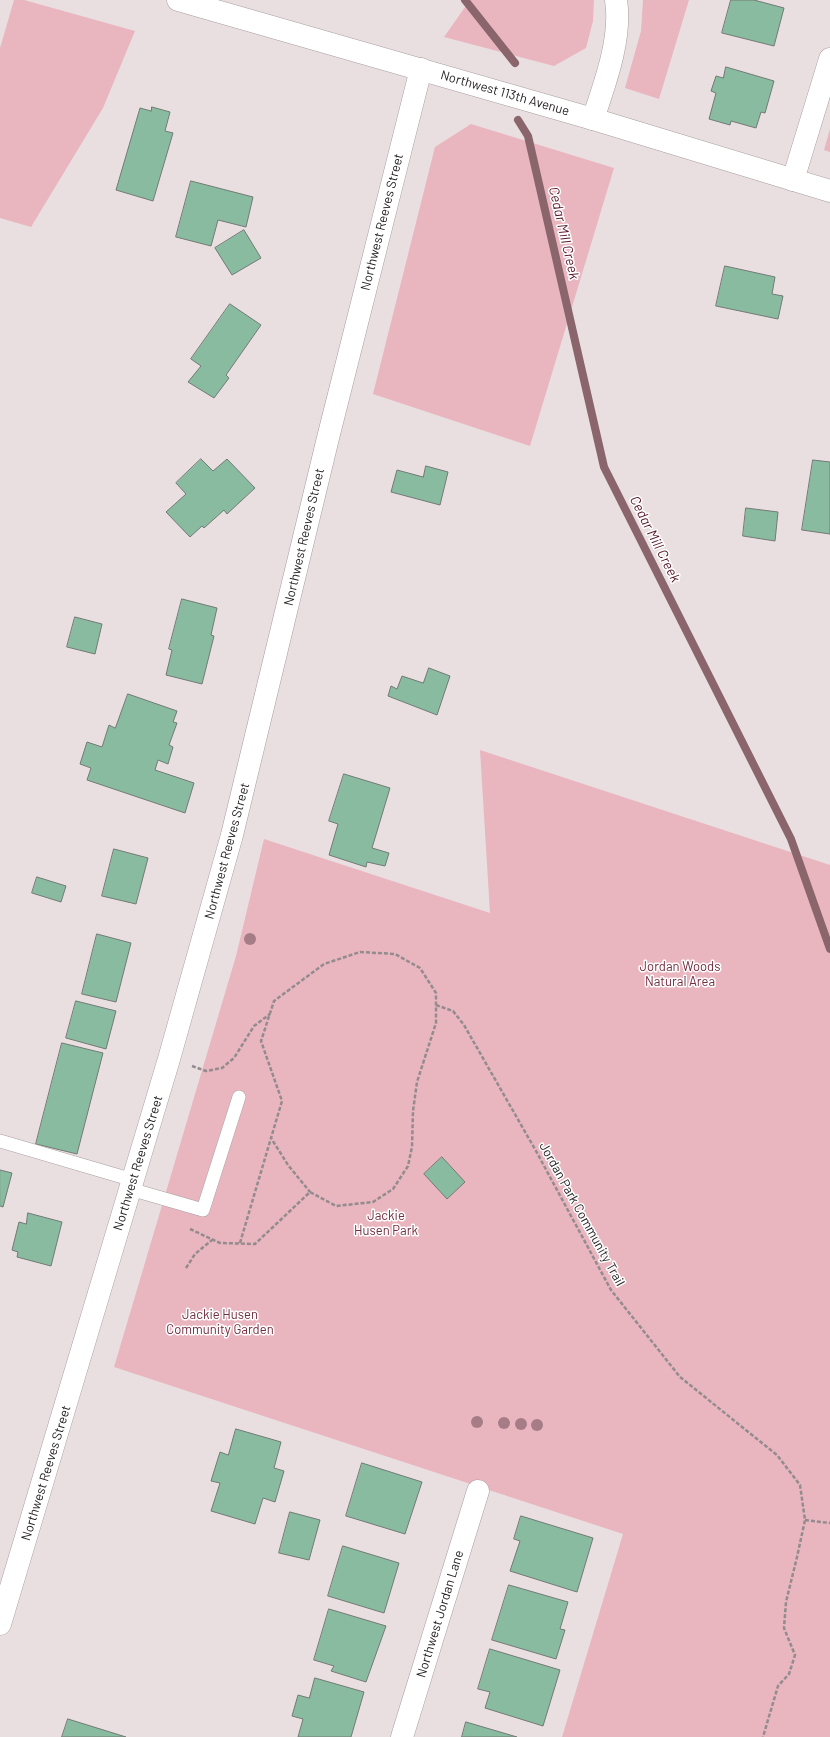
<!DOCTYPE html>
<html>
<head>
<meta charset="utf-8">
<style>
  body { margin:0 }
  canvas { display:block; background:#e9dee0 }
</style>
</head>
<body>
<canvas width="830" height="1737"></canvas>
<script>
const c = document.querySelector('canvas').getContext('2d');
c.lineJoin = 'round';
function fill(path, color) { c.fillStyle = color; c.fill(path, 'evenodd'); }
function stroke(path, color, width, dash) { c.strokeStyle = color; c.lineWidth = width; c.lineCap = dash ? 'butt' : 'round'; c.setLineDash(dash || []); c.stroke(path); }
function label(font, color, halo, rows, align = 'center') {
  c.font = font + ' Barlow,sans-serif'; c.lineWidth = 3; c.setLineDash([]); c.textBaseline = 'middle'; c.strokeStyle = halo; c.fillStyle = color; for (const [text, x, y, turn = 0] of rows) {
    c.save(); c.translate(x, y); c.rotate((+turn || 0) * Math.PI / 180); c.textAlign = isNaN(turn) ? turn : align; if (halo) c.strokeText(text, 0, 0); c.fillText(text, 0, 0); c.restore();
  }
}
fill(new Path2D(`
  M14,0H24L135,31L103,108L31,227L0,218V48Z
  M470,0H594L593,21L586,48L554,66L444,37Z
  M643,0H689L659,99L625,88L641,31Z
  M471,124L614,168L530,446L373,394L435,147Z
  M830,129V152L824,150Z
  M480,750L830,865V1737H562L623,1534L114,1367L236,956L264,839L490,913Z`), '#e9b6c0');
stroke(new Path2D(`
  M465,0L515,63
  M518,120L528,136L604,467L791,839L830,949`), '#8a656b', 8);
const building = new Path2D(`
  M731,0H754L784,8L774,46L722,33Z
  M726,67L774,81L765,113L761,112L756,128L731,121L730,125L709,119L716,93L711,91L716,76L723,78Z
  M152,107L170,112L165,131L173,133L153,201L116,190L140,108L151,111Z
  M191,181L253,197L246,227L218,220L211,246L176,237Z
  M244,230L261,258L232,275L215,248Z
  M725,266L775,277L772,294L783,296L778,319L716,306Z
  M230,304L261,325L226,375L229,378L214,398L188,382L201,366L191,359Z
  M201,459L213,471L227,459L255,488L227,514L224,510L204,528L202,526L190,537L166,512L186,494L176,483Z
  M813,460L830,462V534L802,530Z
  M426,466L448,472L440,505L391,492L397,470L423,477Z
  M746,508L778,512L775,541L743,536Z
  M182,599L217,608L211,635L214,636L202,684L166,675L172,650L169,649Z
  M75,617L102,624L95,654L67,647Z
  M429,668L450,676L437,715L388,696L391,686L397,689L402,676L423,683Z
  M128,694L177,711L173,722L177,723L169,745L173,747L168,764L158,760L155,770L194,783L185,813L87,780L91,768L80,764L87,742L102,747L109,725L115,728Z
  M344,774L390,788L372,848L389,853L385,866L367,862L366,867L329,855L338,824L329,821Z
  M114,849L148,858L136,904L102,896Z
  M37,877L66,886L61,902L32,893Z
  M97,934L131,943L116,1002L82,994Z
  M76,1001L116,1011L106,1049L66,1038Z
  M62,1043L103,1053L77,1154L36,1144Z
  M442,1157L465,1182L447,1199L424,1174Z
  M0,1170L12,1173L3,1207L0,1206Z
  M28,1213L62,1222L51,1266L17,1257L18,1252L12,1250L19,1222L26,1224Z
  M236,1429L281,1442L274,1468L284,1471L275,1502L263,1498L255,1524L211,1511L220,1483L211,1481L220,1452L228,1455Z
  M362,1463L422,1482L405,1534L346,1516Z
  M290,1512L320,1520L309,1560L279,1553Z
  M521,1516L593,1538L577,1592L510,1571L520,1541L514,1539Z
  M343,1546L399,1563L384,1613L328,1596Z
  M509,1585L568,1602L560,1629L565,1630L556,1659L492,1640Z
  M329,1609L386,1626L366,1682L331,1671L334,1666L314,1660Z
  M490,1649L560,1670L543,1726L485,1708L490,1692L478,1689Z
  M315,1678L364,1692L351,1737H298L303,1719L292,1716L298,1695L309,1698Z
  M68,1719L126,1737H62Z
  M466,1722L517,1737H462Z`);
fill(building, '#89bba0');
stroke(building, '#727a75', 1);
const lane = new Path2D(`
  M0,1141L133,1180
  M130,1189L203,1210L239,1097`);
const street = new Path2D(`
  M593,119C605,83 622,38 616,0
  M793,180L830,59
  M0,1624L169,1059L232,835L328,438L421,69
  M402,1737L478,1491`);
const secondary = new Path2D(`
  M178,0L593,119L830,191`);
stroke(lane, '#a99fa0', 14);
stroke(street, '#a99fa0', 23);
stroke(secondary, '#a99fa0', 23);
stroke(new Path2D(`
  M436,1005L453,1011L464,1025L536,1151L611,1290L680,1377L777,1455L800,1485L805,1520L797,1557L786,1602L784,1628L795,1655L789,1674L778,1686L763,1737
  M192,1066L206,1071L222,1068L234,1058L254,1026L270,1014
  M190,1229L220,1243L255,1244L310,1192L336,1206L373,1202L393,1189L408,1166L412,1147L413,1111L417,1082L436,1023V993L420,968L395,954L360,952L324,964L274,1001L261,1041L282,1101L271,1138L288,1165L310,1192
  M240,1243L271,1138
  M186,1268L195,1254L212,1240
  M805,1520L830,1523`), '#938b8d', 2.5, [4, 2]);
stroke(lane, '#fff', 13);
stroke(street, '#fff', 22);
stroke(secondary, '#fff', 22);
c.fillStyle = '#a67d87';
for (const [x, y] of [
  [250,939],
  [477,1422],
  [504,1423],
  [521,1424],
  [537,1425]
]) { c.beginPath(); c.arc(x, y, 6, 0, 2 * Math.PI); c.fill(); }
label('13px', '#272324', '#fff', [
  ["Northwest 113th Avenue",505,93,16],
  ["Northwest Reeves Street",382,222,-76],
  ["Northwest Reeves Street",304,537,-77],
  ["Northwest Reeves Street",227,851,-75],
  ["Northwest Reeves Street",138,1163,-73],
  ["Jordan Park Community Trail",582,1214,61],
  ["Northwest Reeves Street",46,1473,-73],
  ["Northwest Jordan Lane",440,1614,-73]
]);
label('13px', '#702d3e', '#fff', [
  ["Jordan Woods",680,967],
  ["Natural Area",680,982],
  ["Jackie",386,1216],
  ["Husen Park",386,1231],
  ["Jackie Husen",220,1315],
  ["Community Garden",220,1330]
]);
label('italic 14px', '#571629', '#fff', [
  ["Cedar Mill Creek",564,233,77],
  ["Cedar Mill Creek",655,539,63]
]);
</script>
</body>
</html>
